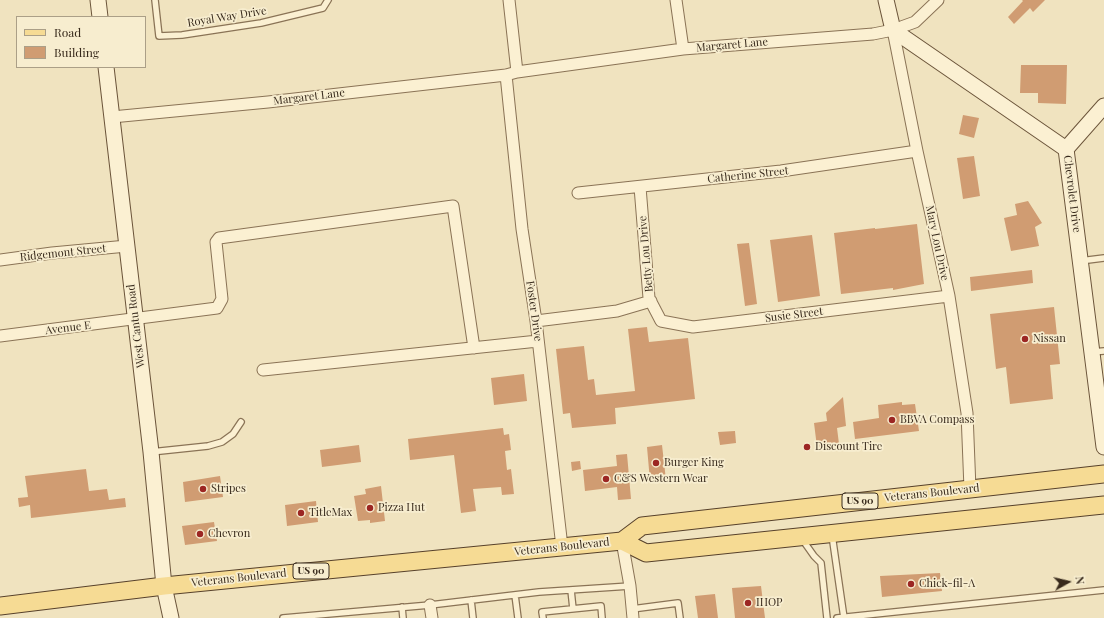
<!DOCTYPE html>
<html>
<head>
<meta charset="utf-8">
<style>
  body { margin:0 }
  #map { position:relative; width:1104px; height:618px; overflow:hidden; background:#f0e3bf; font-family:"Playfair Display",serif }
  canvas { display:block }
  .legend { position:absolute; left:16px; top:16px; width:130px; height:52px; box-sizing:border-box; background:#f7edcf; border:1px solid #ab9f87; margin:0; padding:5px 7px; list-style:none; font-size:12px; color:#382a1c }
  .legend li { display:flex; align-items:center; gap:8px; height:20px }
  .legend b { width:20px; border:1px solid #ab9f87 }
  .north { position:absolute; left:1048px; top:562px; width:40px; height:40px; -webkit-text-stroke:3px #f7edcf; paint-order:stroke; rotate:82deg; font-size:11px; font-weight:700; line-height:16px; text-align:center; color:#382a1c }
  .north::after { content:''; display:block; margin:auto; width:14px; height:18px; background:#382a1c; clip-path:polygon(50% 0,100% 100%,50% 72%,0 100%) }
</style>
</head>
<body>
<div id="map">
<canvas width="1104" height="618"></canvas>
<ul class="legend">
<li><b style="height:5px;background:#f6db94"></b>Road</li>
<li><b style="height:11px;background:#d09c72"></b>Building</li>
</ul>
<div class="north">N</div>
</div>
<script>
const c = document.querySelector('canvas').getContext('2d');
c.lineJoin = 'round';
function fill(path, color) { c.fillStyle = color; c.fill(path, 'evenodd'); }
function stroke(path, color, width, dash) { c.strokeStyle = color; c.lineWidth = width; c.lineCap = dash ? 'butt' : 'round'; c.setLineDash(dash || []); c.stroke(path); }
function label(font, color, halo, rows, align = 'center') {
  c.font = font + ' "Playfair Display",serif'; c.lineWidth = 3.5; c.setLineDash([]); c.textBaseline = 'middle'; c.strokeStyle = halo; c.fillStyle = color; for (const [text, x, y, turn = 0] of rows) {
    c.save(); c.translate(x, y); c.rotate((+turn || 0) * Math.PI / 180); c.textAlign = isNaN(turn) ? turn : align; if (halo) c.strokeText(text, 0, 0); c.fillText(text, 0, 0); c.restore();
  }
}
fill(new Path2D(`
  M1022,0H1045L1033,12L1030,8L1014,24L1008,17L1023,1Z
  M1021,65H1067L1066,104L1038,103V93H1020Z
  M963,115L979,118L974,138L959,134Z
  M974,156L980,196L963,199L957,158Z
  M1028,201L1042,223L1035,227L1039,246L1011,251L1004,218L1017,215L1015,204Z
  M917,224L924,284L893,290V288L841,294L834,233L875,228V229Z
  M812,235L820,296L778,302L770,240Z
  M749,243L757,304L745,306L737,244Z
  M1032,270L1033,283L971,291L970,277Z
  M1054,307L1060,364L1050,365L1053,399L1010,404L1006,367L996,369L990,314Z
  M647,327L649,342L688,338L695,399L615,408L616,424L572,428L570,413L563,414L556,349L584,346L588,380L594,379L596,395L635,391L628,329Z
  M524,374L527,401L494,405L491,378Z
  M843,397L846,426L837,428L839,444L817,447L814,423L827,421L826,413Z
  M902,402V405L915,404L919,431L855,439L853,422L879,418L878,405Z
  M503,428L504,435L509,434L511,450L505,451L507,470L511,469L514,494L502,495L501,487L473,489L476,511L461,513L454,455L410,460L408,439Z
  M735,431L736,443L720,445L718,432Z
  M359,445L361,462L322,467L320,450Z
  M662,445L666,480L650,481L647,447Z
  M627,454L631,499L618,500L617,487L585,491L583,470L617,466L616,455Z
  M580,461L581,469L572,471L571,462Z
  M86,469L89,491L107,489L109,500L125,498L126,507L31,518L30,505L19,507L18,498L28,497L25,476Z
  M220,476L223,497L185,502L183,482Z
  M381,486L385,521L370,523V520L358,521L354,496L366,494L365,489Z
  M316,501L318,522L287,526L285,505Z
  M214,522L217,541L185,545L182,526Z
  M940,573L942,591L882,597L880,576Z
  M761,586L765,618H735L732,588Z
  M715,594L718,618H698L695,596Z`), '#d09c72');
const lane = new Path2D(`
  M155,0L159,36L182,35L261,23L323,8L328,0
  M1080,261L1104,258
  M1092,352L1104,351
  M151,452L208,446L222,442L233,434L241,422
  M832,535L844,618
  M802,539L814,556L821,563L827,618
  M571,590L573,609
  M515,595L518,618
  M471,600L473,618
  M402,607L403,618
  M632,609L678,603L680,618
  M283,618L430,605L539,592L630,586
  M543,618L542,612L601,606L602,618
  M837,618L1104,590`);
const street = new Path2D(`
  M509,0L517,72
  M676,0L683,49
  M893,30L917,151L949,296L967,413L970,489
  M506,75L522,229L536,321L562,547
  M112,117L268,102L506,75L517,72L683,49L873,34L893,30L915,22L938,0
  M640,187L649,298L661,321L693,327L949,296
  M578,193L781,171L917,151
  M0,260L52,253L127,246
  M536,321L617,311L651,301
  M0,336L217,308L222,299L216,242L219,238L453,206L474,348
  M263,370L538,341
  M622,541L630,586L633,618
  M430,605L432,618`);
const secondary = new Path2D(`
  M98,0L100,17
  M886,0L893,30L1066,149L1104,447
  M106,67L151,452L164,586L171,618
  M1066,149L1104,106`);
const primary = new Path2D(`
  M622,541L642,526L1104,474
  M0,606L164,586L622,541L646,553L1104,505`);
stroke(lane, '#8a7356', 8);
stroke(street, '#8a7356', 13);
stroke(secondary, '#6b543a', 17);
stroke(primary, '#57412b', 19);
stroke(lane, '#fbf0d2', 5.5);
stroke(street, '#fbf0d2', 11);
stroke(secondary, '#fbf0d2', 15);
stroke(primary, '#f6db94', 17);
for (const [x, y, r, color] of [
  [1025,339,4,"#9c2623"],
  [892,420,4,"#9c2623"],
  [807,447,4,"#9c2623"],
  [656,463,4,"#9c2623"],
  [606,479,4,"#9c2623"],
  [203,489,4,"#9c2623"],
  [370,508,4,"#9c2623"],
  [301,513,4,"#9c2623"],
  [200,534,4,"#9c2623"],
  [911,584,4,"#9c2623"],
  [748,603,4,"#9c2623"]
]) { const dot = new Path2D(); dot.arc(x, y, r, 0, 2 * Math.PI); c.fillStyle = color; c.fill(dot); stroke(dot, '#f7edcf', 1.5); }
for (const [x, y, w] of [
  [860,501,36],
  [311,571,36]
]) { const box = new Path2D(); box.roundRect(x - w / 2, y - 8, w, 16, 3); c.fillStyle = '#f7edcf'; c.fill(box); stroke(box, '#382a1c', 1); }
label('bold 10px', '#382a1c', null, [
  ["US 90",860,501],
  ["US 90",311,571]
]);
label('11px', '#382a1c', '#f7edcf', [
  ["Royal Way Drive",227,17,-9],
  ["Margaret Lane",732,45,-5],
  ["Margaret Lane",309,97,-7],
  ["Catherine Street",748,175,-6],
  ["Chevrolet Drive",1072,194,83],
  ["Mary Lou Drive",937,243,78],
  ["Ridgemont Street",63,253,-6],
  ["Betty Lou Drive",646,254,-95],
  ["Foster Drive",534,311,82],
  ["Susie Street",794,315,-7],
  ["West Cantu Road",136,326,-97],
  ["Avenue E",68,328,-7],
  ["Veterans Boulevard",932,493,-6],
  ["Veterans Boulevard",562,547,-6],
  ["Veterans Boulevard",239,578,-6]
]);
label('11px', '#382a1c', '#f7edcf', [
  ["Nissan",1033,339],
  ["BBVA Compass",900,420],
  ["Discount Tire",815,447],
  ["Burger King",664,463],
  ["C&S Western Wear",614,479],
  ["Stripes",211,489],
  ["Pizza Hut",378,508],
  ["TitleMax",309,513],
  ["Chevron",208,534],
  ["Chick-fil-A",919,584],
  ["IHOP",756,603]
], 'left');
</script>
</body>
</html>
